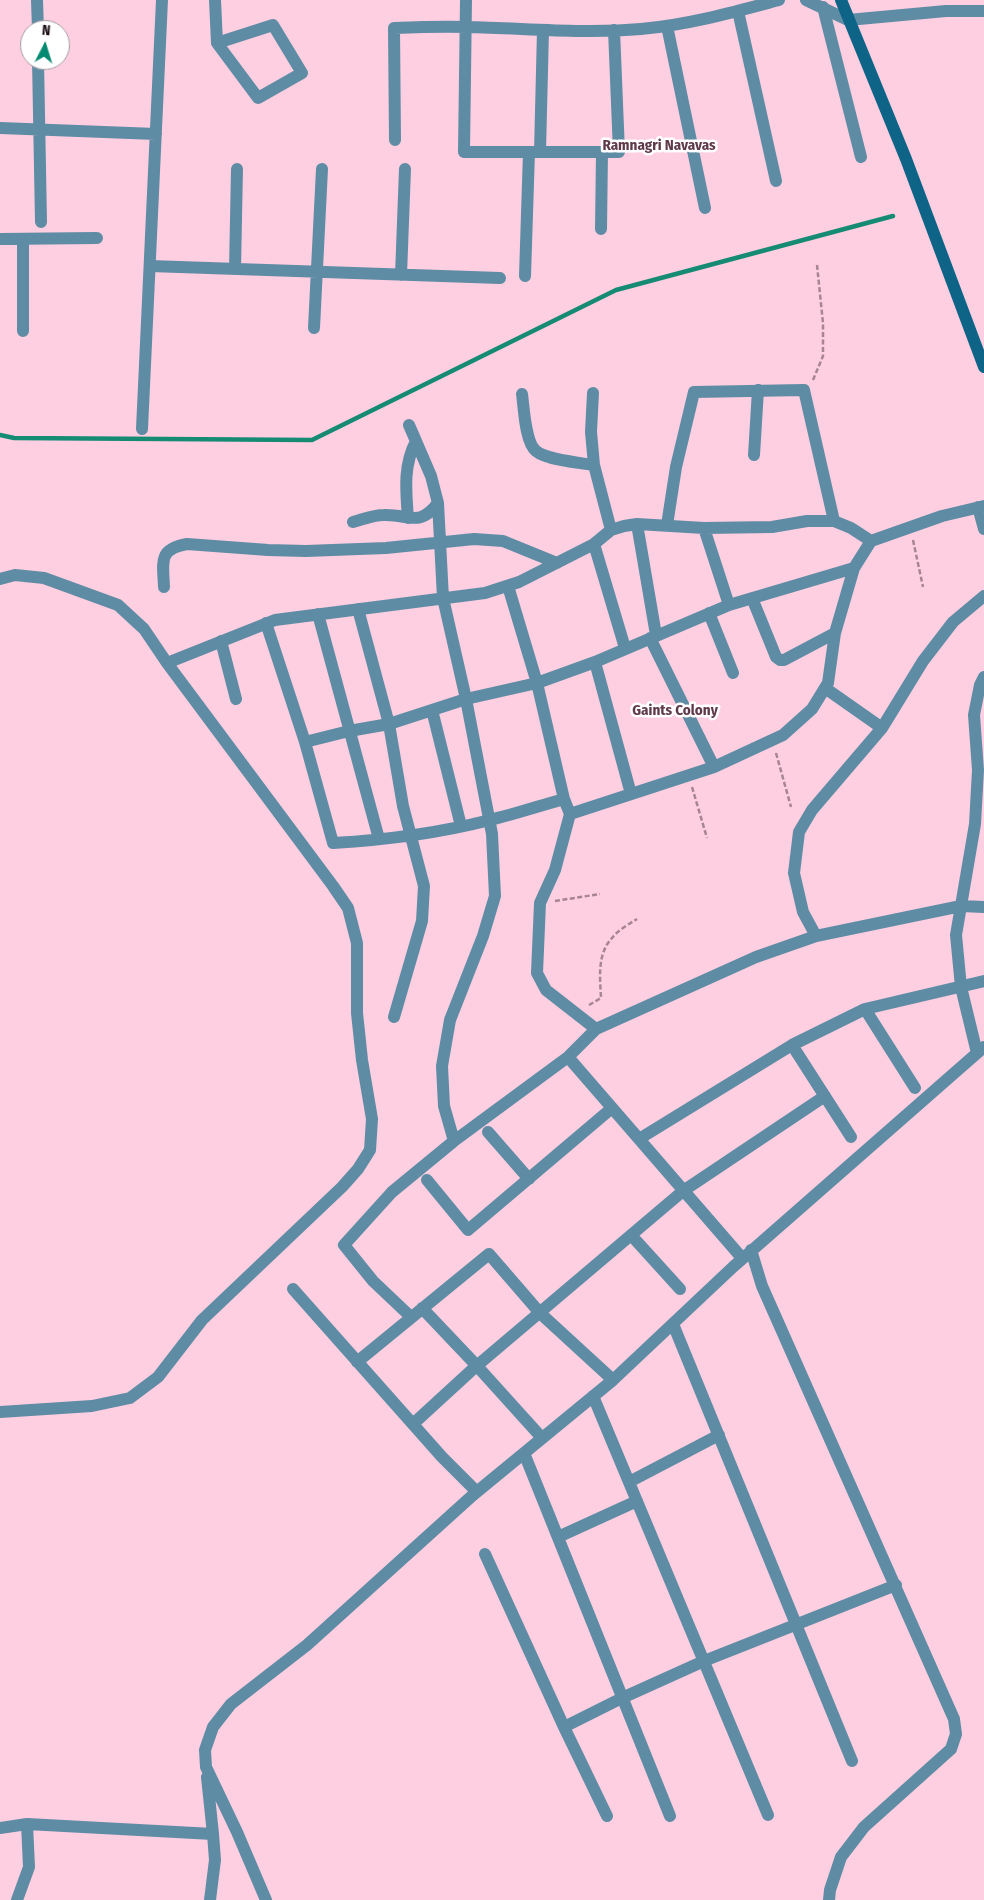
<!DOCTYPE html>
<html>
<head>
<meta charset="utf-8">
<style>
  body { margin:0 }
  #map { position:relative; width:984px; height:1900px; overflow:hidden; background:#fecfe1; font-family:"Fira Sans Condensed",sans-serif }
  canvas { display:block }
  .north { position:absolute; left:20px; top:20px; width:50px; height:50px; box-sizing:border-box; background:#fff; border:1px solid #a39da0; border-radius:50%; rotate:5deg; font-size:14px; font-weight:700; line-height:20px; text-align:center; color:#190a11 }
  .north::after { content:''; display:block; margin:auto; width:18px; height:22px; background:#048a70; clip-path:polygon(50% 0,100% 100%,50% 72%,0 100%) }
</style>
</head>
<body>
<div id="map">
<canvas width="984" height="1900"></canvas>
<div class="north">N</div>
</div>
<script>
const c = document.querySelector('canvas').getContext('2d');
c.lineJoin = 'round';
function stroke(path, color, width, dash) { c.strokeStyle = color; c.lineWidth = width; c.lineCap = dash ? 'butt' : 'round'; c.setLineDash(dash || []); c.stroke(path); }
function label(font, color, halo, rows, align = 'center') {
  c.font = font + ' "Fira Sans Condensed",sans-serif'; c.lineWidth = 5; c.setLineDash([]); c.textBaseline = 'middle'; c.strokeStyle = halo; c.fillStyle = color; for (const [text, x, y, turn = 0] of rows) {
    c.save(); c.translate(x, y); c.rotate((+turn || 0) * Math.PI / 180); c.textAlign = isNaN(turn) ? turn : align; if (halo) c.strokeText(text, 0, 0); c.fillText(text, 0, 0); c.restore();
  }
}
stroke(new Path2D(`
  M0,435L14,438L312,440L616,290L893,216`), '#158b74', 4.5);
stroke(new Path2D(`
  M813,380L823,356V323L817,265
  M913,540L923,587
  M776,753L791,807
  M692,787L707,838
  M555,901L600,894
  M589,1005L601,998C600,977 597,954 612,938C618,930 629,924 637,919`), '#a88593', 2.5, [5, 2.5]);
stroke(new Path2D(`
  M37,0L38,30
  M215,0L217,43L258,98L302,73L273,25L217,43
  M466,0L464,152H619L614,30
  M806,0L848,20L946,11H984
  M823,7L861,157
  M738,11L776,181
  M667,26L705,208
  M38,60L41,222
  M0,128L156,134
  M395,140L394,28C418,27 443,26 467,27C524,28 584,34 641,29C688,25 734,12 779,0
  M540,152L543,30
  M601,229L602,152
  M0,239L97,238
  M23,239V331
  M150,266L500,278
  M235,269L237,169
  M401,275L405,169
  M525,276L529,152
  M314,328L322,169
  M593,393L591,432L594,465L611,530
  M522,394C524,408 525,442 536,451C547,460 580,463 594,465
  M409,425L431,476L438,503L443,598L466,699L492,834L495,896L483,936L450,1020L442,1066L444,1106L454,1141
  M142,429L162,0
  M754,455L758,390
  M978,507L984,529
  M408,518C406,491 403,466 416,441
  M353,522C364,519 373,515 384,515C409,514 419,528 438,503
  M637,524L656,635
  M667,525L676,467L694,392L804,390L834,521
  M704,528L729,605
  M594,544L625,648
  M0,579L15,575L44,578L118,605L144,629L167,663L333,886L348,908L357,943V1013L362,1060L372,1119L370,1150L358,1169L342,1187L202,1320L158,1377L130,1398L92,1406L0,1412
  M508,586L537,683L564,799
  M164,587C163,562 158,549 187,544L268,550L306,551L386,548L474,539L503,541L557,563
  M752,598L776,657L780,660H784L835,633
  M358,609L389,724L403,806L424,886L422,921L394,1017
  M709,613L733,673
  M318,614L379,839
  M266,623L305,742L333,843C385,840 439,833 490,820C515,814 539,806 564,799L570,814L714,767L783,735L812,709L828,683L835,633L854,568
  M650,638L714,767
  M221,641L236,699
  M595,662L631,794
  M167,663L275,620L485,593L519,582L594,544L611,530L624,526L637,524L704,528L772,527L807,521H834L851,528L871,541L942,516L984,506
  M825,688L882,728
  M432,710L461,826
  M305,742L349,731L389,724L466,699L537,683L595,662L729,605L854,568L871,541
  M570,814L555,870L540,903L537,973L546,990L596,1029
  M816,936L803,912L794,873L799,832L812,810L882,728L923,661L953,622L984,596
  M865,1009L915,1088
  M792,1045L851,1137
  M977,1053L961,987L956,935L975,824L978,770L974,715L980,685L984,677
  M568,1057L742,1258
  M488,1132L529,1179
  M639,1139L792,1045L865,1009L984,981
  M427,1180L468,1230L612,1108
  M631,1235L680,1289
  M751,1250L762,1286L954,1719L956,1734L951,1749L864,1827L841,1857L830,1890L829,1900
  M293,1289L442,1457L477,1492
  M422,1308L477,1366L542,1438
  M411,1317L373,1281L344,1245L392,1192L454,1141L568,1057L596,1029L756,957L816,936L961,906L984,907
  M673,1324L852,1761
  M357,1362L489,1254L540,1313L613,1380
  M593,1396L768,1815
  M413,1424L473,1369L683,1191L825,1096
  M524,1453L670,1816
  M629,1482L719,1435
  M558,1537L637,1501
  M485,1554L564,1727L607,1816
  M564,1727L622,1698L704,1661L896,1585
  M0,1828L27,1824L213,1834L207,1777
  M17,1900L29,1867L27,1824
  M210,1900L215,1860L213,1834
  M266,1900L237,1832L206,1767L205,1750L213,1727L231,1704L307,1645L473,1495L613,1380L733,1267L984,1047`), '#5f8ca5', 12);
stroke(new Path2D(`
  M841,0L906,159L984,367`), '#0e6487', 12);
label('bold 15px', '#5f3a4a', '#fff', [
  ["Ramnagri Navavas",659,146],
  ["Gaints Colony",675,711]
]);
</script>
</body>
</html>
